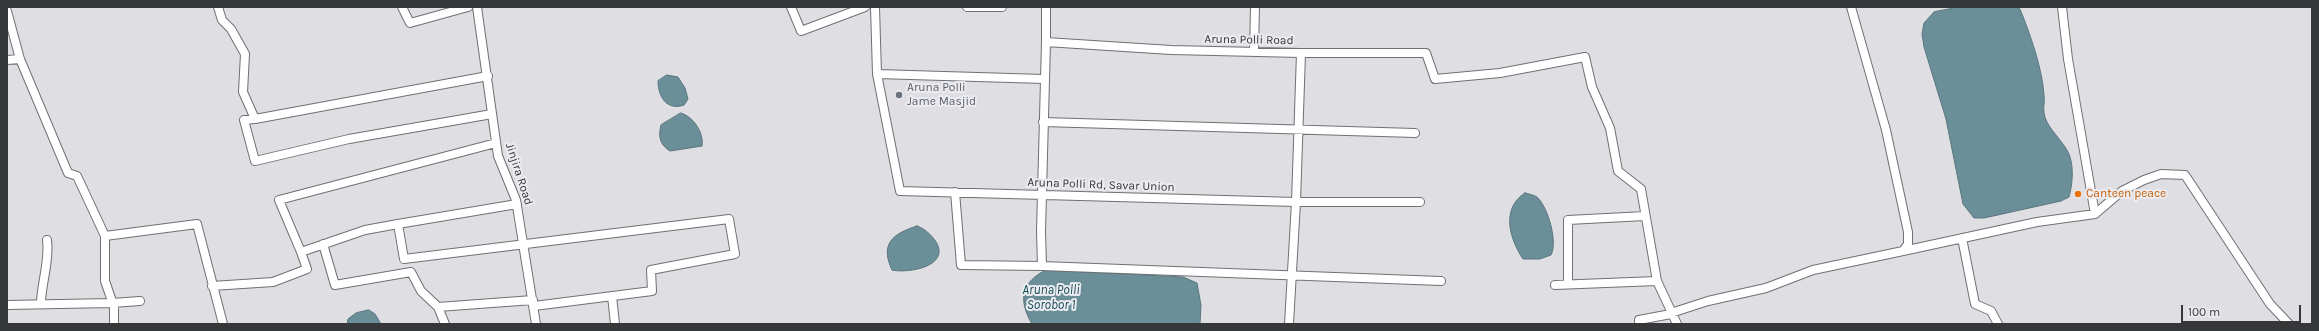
<!DOCTYPE html>
<html>
<head>
<meta charset="utf-8">
<style>
  body { margin:0 }
  #map { position:relative; width:2319px; height:331px; overflow:hidden; background:#dedee3; font-family:Karla,sans-serif }
  canvas { display:block }
  .frame { position:absolute; inset:0; border:8px solid #363738; pointer-events:none }
  .scale { position:absolute; left:2181px; top:305px; width:120px; height:18px; box-sizing:border-box; border:2px solid #363738; border-top:0; padding-left:5px; font-size:12px; line-height:14px; white-space:nowrap; color:#363738; -webkit-text-stroke:3px #ebebf0; paint-order:stroke }
</style>
</head>
<body>
<div id="map">
<canvas width="2319" height="331"></canvas>
<div class="frame"></div>
<div class="scale">100 m</div>
</div>
<script>
const c = document.querySelector('canvas').getContext('2d');
c.lineJoin = 'round';
function fill(path, color) { c.fillStyle = color; c.fill(path, 'evenodd'); }
function stroke(path, color, width, dash) { c.strokeStyle = color; c.lineWidth = width; c.lineCap = dash ? 'butt' : 'round'; c.setLineDash(dash || []); c.stroke(path); }
function label(font, color, halo, rows, align = 'center') {
  c.font = font + ' Karla,sans-serif'; c.lineWidth = 4; c.setLineDash([]); c.textBaseline = 'middle'; c.strokeStyle = halo; c.fillStyle = color; for (const [text, x, y, turn = 0] of rows) {
    c.save(); c.translate(x, y); c.rotate((+turn || 0) * Math.PI / 180); c.textAlign = isNaN(turn) ? turn : align; if (halo) c.strokeText(text, 0, 0); c.fillText(text, 0, 0); c.restore();
  }
}
const water = new Path2D(`
  M1959,7H2015L2020,9C2030,34 2042,67 2044,95C2045,101 2043,107 2044,113C2046,126 2058,136 2065,147C2075,160 2073,183 2069,197L2061,201L1984,218H1974L1963,204L1946,119L1924,47L1922,34L1924,23L1934,12Z
  M667,75L678,77L685,88L688,99L684,105C667,111 658,97 658,81Z
  M681,113C694,117 704,133 702,146L670,151C660,145 658,137 661,125Z
  M1525,193C1529,194 1534,195 1537,197C1548,207 1558,242 1551,255L1540,259H1523C1509,238 1501,208 1525,193Z
  M917,226C925,229 929,233 934,239C954,265 910,274 892,270C880,244 892,234 917,226Z
  M1046,270L1183,277L1197,283L1201,305L1200,324H1032C1018,300 1021,282 1046,270Z
  M369,310L375,314L381,324H347L348,319L356,313Z`);
fill(water, '#6a8f99');
stroke(water, '#5a757c', 1);
const minor = new Path2D(`
  M218,7L222,20L231,29L245,54L243,92L255,119L488,76
  M402,7L410,23L468,7
  M477,7L498,156L516,200L536,324
  M791,7L801,31L865,7
  M875,7L877,74L1044,79
  M967,7H1002
  M1046,7V42L1171,50L1301,53L1296,202L1289,324
  M2062,7L2068,59L2095,214
  M7,11L20,59
  M1046,42L1041,231L1042,266L1441,281
  M1254,52L1255,7
  M1301,53H1426L1435,79L1500,73L1585,57L1592,87L1610,128L1618,171L1641,189L1657,281L1677,324
  M7,60L20,59L68,173L77,176L105,236
  M877,74L900,191L1296,202H1420
  M255,119L244,120L255,161L349,139L492,114
  M1043,122L1415,133
  M955,192L961,265L1042,266
  M398,224L517,204
  M1962,238L1975,304L1991,311L1998,324
  M323,244L335,285L411,272L421,291L438,307
  M1903,251L2037,222L2095,214L2122,191L2144,180L2161,174L2185,175L2270,304L2289,324
  M301,252L279,200L496,143
  M1568,284V220L1645,216
  M1555,285L1657,281
  M212,286L273,282L307,269L301,252L365,230L398,224L404,259L729,219L735,254L651,270L652,291L534,306
  M612,296L615,324
  M41,304C41,283 50,262 47,240
  M7,305L112,303L140,301
  M1671,313L1708,301L1766,288L1813,270L1903,251L1908,244V232L1886,130L1851,7
  M114,324V307L105,281V236L197,224L223,324
  M445,324L438,307L533,300
  M1639,324V320L1671,314`);
stroke(minor, '#6f7074', 10);
stroke(minor, '#fff', 8);
for (const [x, y, r, color] of [
  [899,95,4,"#6b7280"],
  [2078,194,4,"#e8710a"]
]) { const dot = new Path2D(); dot.arc(x, y, r, 0, 2 * Math.PI); c.fillStyle = color; c.fill(dot); stroke(dot, '#ebebf0', 1.5); }
label('12px', '#363738', '#ebebf0', [
  ["Aruna Polli Road",1249,40,1],
  ["Jinjira Road",519,174,72],
  ["Aruna Polli Rd, Savar Union",1101,185,2]
]);
label('12px', '#5b616d', '#ebebf0', [
  ["Aruna Polli",907,88],
  ["Jame Masjid",907,102]
], 'left');
label('12px', '#c56008', '#ebebf0', [
  ["Canteen peace",2086,194]
], 'left');
label('italic 13px', '#154c57', '#ebebf0', [
  ["Aruna Polli",1051,290],
  ["Sorobor 1",1051,305]
]);
</script>
</body>
</html>
